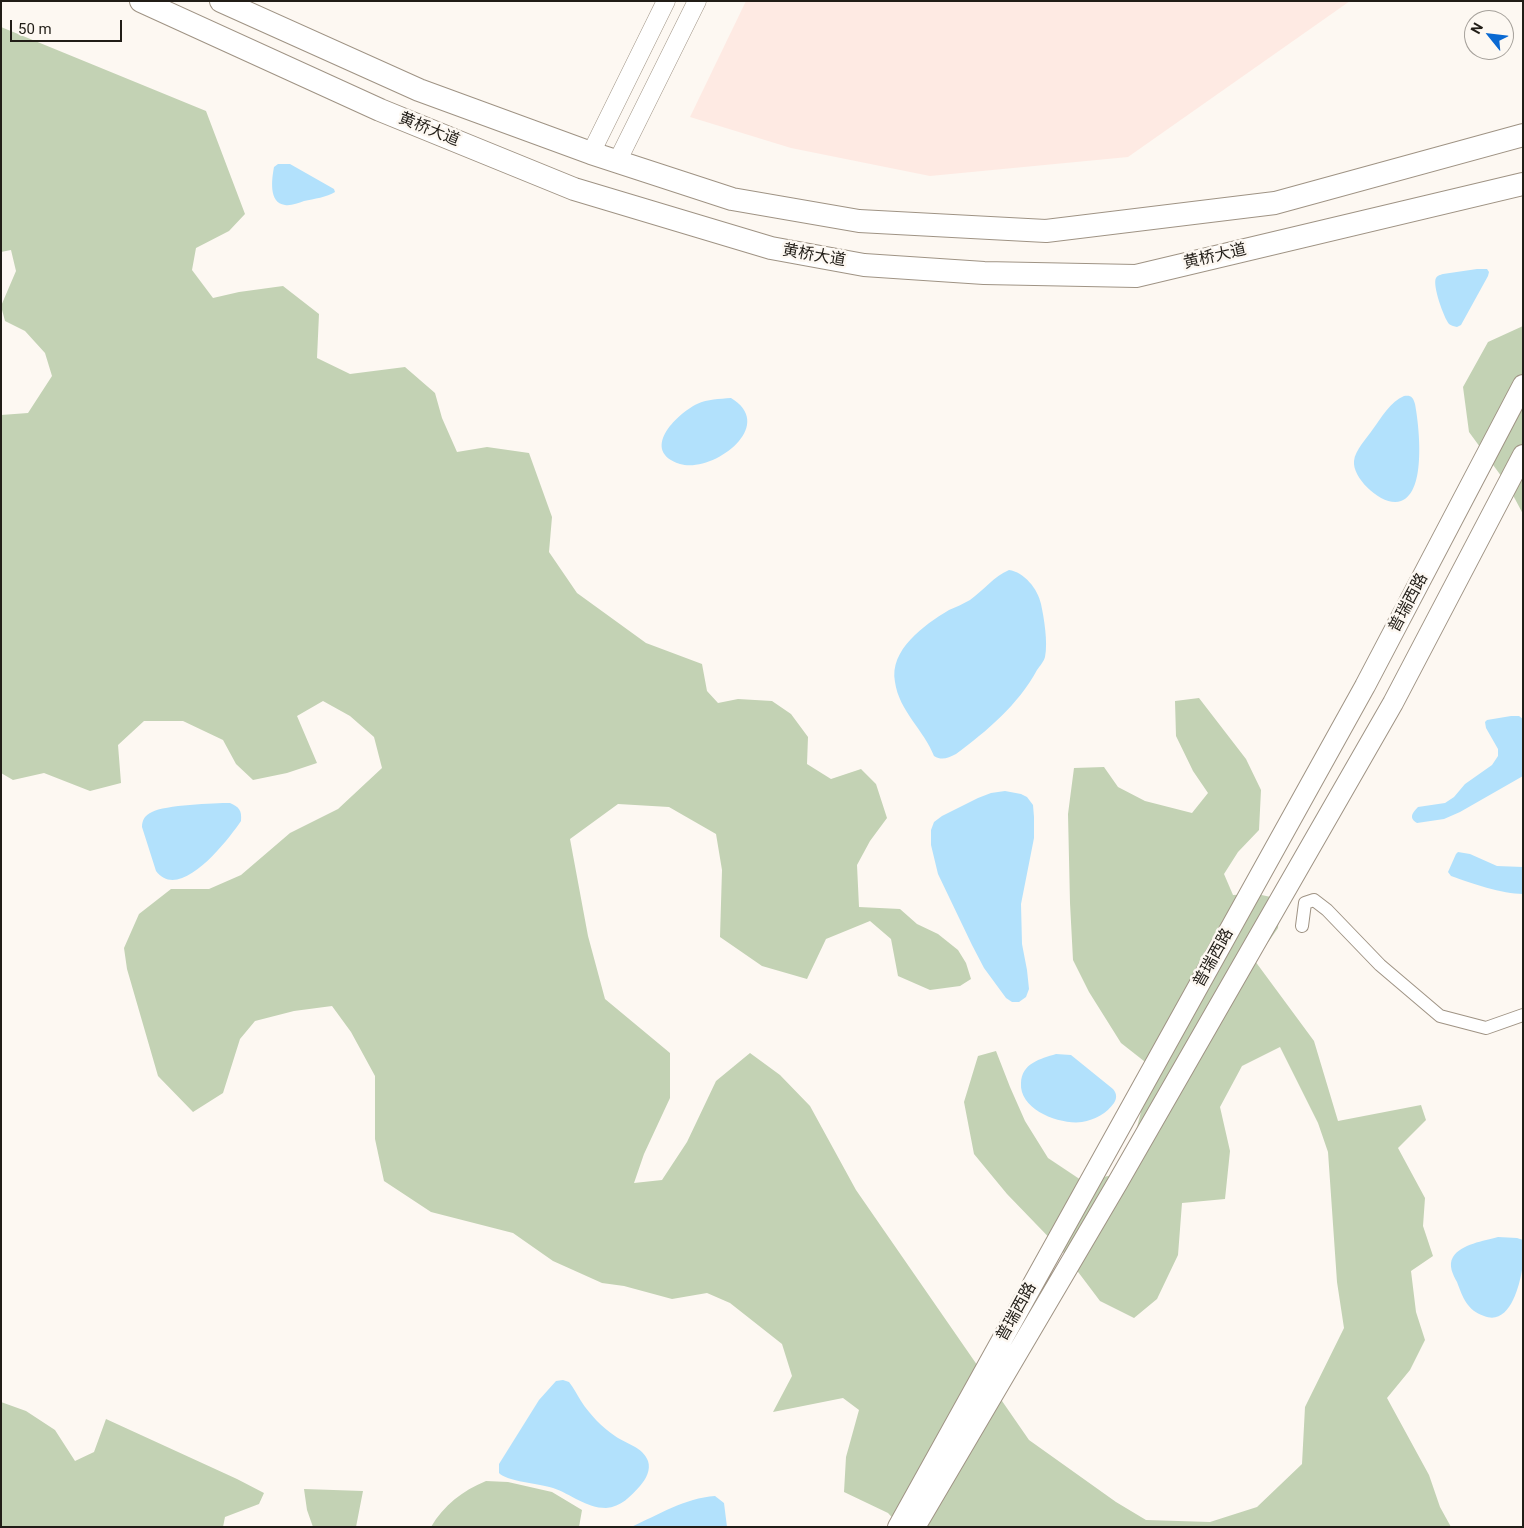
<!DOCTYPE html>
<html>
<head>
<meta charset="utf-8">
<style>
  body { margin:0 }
  #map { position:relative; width:1524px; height:1528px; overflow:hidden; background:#fdf8f2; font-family:Roboto,sans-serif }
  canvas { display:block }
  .frame { position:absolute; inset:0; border:2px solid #211d17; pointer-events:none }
  .north { position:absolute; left:1464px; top:10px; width:50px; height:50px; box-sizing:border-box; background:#fdf8f2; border:1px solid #a5a09a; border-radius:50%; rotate:299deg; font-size:14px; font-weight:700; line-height:20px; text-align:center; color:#211d17 }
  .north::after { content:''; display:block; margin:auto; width:18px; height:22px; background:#0a69d2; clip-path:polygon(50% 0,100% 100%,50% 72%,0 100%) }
  .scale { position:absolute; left:10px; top:20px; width:112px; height:22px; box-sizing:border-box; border:2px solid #211d17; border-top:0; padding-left:6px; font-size:15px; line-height:18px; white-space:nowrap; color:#211d17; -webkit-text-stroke:4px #fdf8f2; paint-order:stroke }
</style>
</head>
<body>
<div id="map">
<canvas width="1524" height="1528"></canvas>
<div class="frame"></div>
<div class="north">N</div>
<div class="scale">50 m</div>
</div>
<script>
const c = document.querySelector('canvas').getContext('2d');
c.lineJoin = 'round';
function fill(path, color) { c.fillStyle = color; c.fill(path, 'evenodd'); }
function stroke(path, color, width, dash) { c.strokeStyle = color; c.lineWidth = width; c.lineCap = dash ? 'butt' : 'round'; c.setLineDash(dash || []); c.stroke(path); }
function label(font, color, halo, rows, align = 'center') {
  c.font = font + ' Roboto,"Noto Sans SC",sans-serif'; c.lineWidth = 5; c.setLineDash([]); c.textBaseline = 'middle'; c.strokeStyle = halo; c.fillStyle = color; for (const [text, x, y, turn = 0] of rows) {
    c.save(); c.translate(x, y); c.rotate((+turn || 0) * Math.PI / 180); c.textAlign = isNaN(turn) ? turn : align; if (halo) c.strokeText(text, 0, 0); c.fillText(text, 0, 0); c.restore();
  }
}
fill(new Path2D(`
  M746,1H1350L1128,157L930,176L791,148L690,117Z`), '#feeae3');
fill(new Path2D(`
  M1,27L206,111L245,214L229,231L196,248L192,270L213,298L239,292L283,286L319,314L317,358L350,374L405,367L435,393L442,418L457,452L487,447L529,453L552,517L549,552L577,593L646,643L702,664L707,691L718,703L738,699L772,701L791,714L808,737L807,764L831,779L861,769L876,784L887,818L870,841L857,865L859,907L900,909L917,924L938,934L958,950L966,963L971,979L960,986L930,990L898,976L891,939L870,921L826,939L807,979L762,966L720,937L722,870L716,834L669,807L618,804L570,839L588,936L605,999L670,1053V1098L644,1154L634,1183L662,1180L687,1142L716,1081L750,1053L780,1075L810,1106L856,1190L1029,1440L1116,1502L1146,1520L1210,1522L1257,1507L1302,1464L1305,1407L1344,1328L1337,1282L1328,1152L1318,1123L1280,1047L1242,1066L1220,1107L1230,1151L1225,1199L1182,1203L1178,1255L1157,1299L1134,1318L1100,1301L1063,1252L1007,1194L974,1154L964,1102L978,1056L996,1051L1010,1087L1025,1121L1048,1158L1084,1182L1112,1175L1132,1147L1145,1096L1149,1065L1121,1043L1089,992L1073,960L1070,903L1068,814L1074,768L1104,767L1118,787L1145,801L1192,813L1208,793L1193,771L1176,736L1175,701L1199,698L1246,759L1261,790L1259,830L1238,852L1224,874L1233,895L1257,894L1280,899L1278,928L1255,961L1314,1041L1338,1121L1421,1105L1426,1120L1398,1148L1425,1198L1423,1226L1433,1256L1411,1271L1416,1312L1425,1340L1410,1370L1387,1398L1429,1475L1440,1507L1451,1527H901L888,1513L844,1492L846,1457L859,1410L843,1398L773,1412L792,1376L782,1344L730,1303L707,1293L672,1299L624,1286L602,1283L553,1261L513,1233L431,1212L384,1181L375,1139V1076L351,1032L332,1006L294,1011L255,1021L240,1039L223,1093L193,1112L158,1076L127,969L124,948L139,914L171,889H209L241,875L290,833L338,809L382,768L374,737L350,716L323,701L297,716L317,763L287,773L253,780L236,764L223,740L183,721H144L118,745L121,783L90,791L44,773L13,780L1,773V415L28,413L52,376L45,353L25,331L5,321L1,306L16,271L11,250L1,252Z
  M1523,326V514L1507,484L1469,432L1463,387L1488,342Z
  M1,1402L26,1411L55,1430L75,1461L94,1452L106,1419L237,1479L264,1493L259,1504L225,1517L223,1527H1Z
  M486,1481L508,1482L552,1492L582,1510L579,1527H431C444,1505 462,1491 486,1481Z
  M304,1489L363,1491L356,1527H313L307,1510Z`), '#c3d2b4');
fill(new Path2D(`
  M278,164H290L334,189L335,192C327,197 314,199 304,201C298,203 291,206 285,205C268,203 272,178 274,167Z
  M1477,269H1487L1489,272L1488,276L1461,325L1457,327C1454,326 1452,326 1449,324C1444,318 1432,285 1436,278C1438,275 1440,275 1443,274Z
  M1404,396C1411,395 1413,397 1415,404C1419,425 1427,492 1401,501C1384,508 1352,479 1354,461C1355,450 1367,438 1373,429C1381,418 1391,401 1404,396Z
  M731,398C778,426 712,474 680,464C640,451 675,415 697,404C708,399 719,399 731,398Z
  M1009,570C1024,572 1038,589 1041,604C1044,618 1048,642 1045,657C1044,661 1040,666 1037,670C1018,705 987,731 956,754C948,758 942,761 934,756C924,730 899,711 895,682C889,650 924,625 949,610C956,607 963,604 970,600C983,591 994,576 1009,570Z
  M1511,716H1519L1523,719V776L1460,812L1444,819L1417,823C1408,818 1413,812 1418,807L1445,803L1454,797L1465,784L1492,765L1498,756V749L1486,728L1485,722L1487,720Z
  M1005,791L1021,794L1027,797L1033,805L1034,817V838L1021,904L1022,944L1027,970L1029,989L1026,997L1019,1002H1012L1006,998L984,968L972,945L938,874L931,845V830L934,822L942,816L978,798L991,793Z
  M230,803C239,807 242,810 241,821C228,840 180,903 156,871L142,827C142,820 145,815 152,812C165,805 214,803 230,803Z
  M1458,852L1470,854L1497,866L1523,867V894C1503,894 1470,883 1451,876L1448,872L1456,854Z
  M1056,1054L1071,1055L1113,1089C1117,1094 1117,1098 1114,1103C1107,1113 1095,1120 1082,1122C1060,1125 1019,1110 1021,1083C1022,1063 1040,1059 1056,1054Z
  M1498,1237L1517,1238L1523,1240C1523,1249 1524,1261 1522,1270C1519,1288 1509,1326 1484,1316C1467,1310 1463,1298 1457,1282C1453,1275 1448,1265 1453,1257C1461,1244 1484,1241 1498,1237Z
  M563,1380L569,1382C574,1388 577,1395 581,1401C590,1415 602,1427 615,1436C626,1444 643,1447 648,1461C651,1470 646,1479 640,1486C631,1496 621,1507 606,1508C586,1508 571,1494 553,1488C540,1484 506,1481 499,1473V1464L539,1400L556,1381Z
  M715,1496L724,1503L727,1527H631C658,1515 685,1498 715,1496Z`), '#b2e1fc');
const street = new Path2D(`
  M1302,926L1305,903L1314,900L1327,910L1380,965L1440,1016L1486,1028L1523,1015`);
const secondary = new Path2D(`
  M591,153L666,1
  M617,162L697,1`);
const primary = new Path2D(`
  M898,1527L1365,686L1523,385
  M915,1527L1118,1182L1393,703L1523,455`);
const highway = new Path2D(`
  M141,1L380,110L574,189L771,248L864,265L984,273L1136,276L1523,184
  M221,1L419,90L591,153L732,199L859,221L1046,231L1275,203L1523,135`);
stroke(street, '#9f9384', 14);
stroke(secondary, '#9f9384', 19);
stroke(primary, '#9f9384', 22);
stroke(highway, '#9f9384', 24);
stroke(street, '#fff', 12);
stroke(secondary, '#fff', 18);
stroke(primary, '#fff', 20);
stroke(highway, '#fff', 22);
label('16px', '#211d17', '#fdf8f2', [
  ["黄桥大道",429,130,22],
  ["黄桥大道",814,256,10],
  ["黄桥大道",1215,257,-13],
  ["普瑞西路",1409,603,-62],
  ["普瑞西路",1214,958,-61],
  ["普瑞西路",1017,1312,-61]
]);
</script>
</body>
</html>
